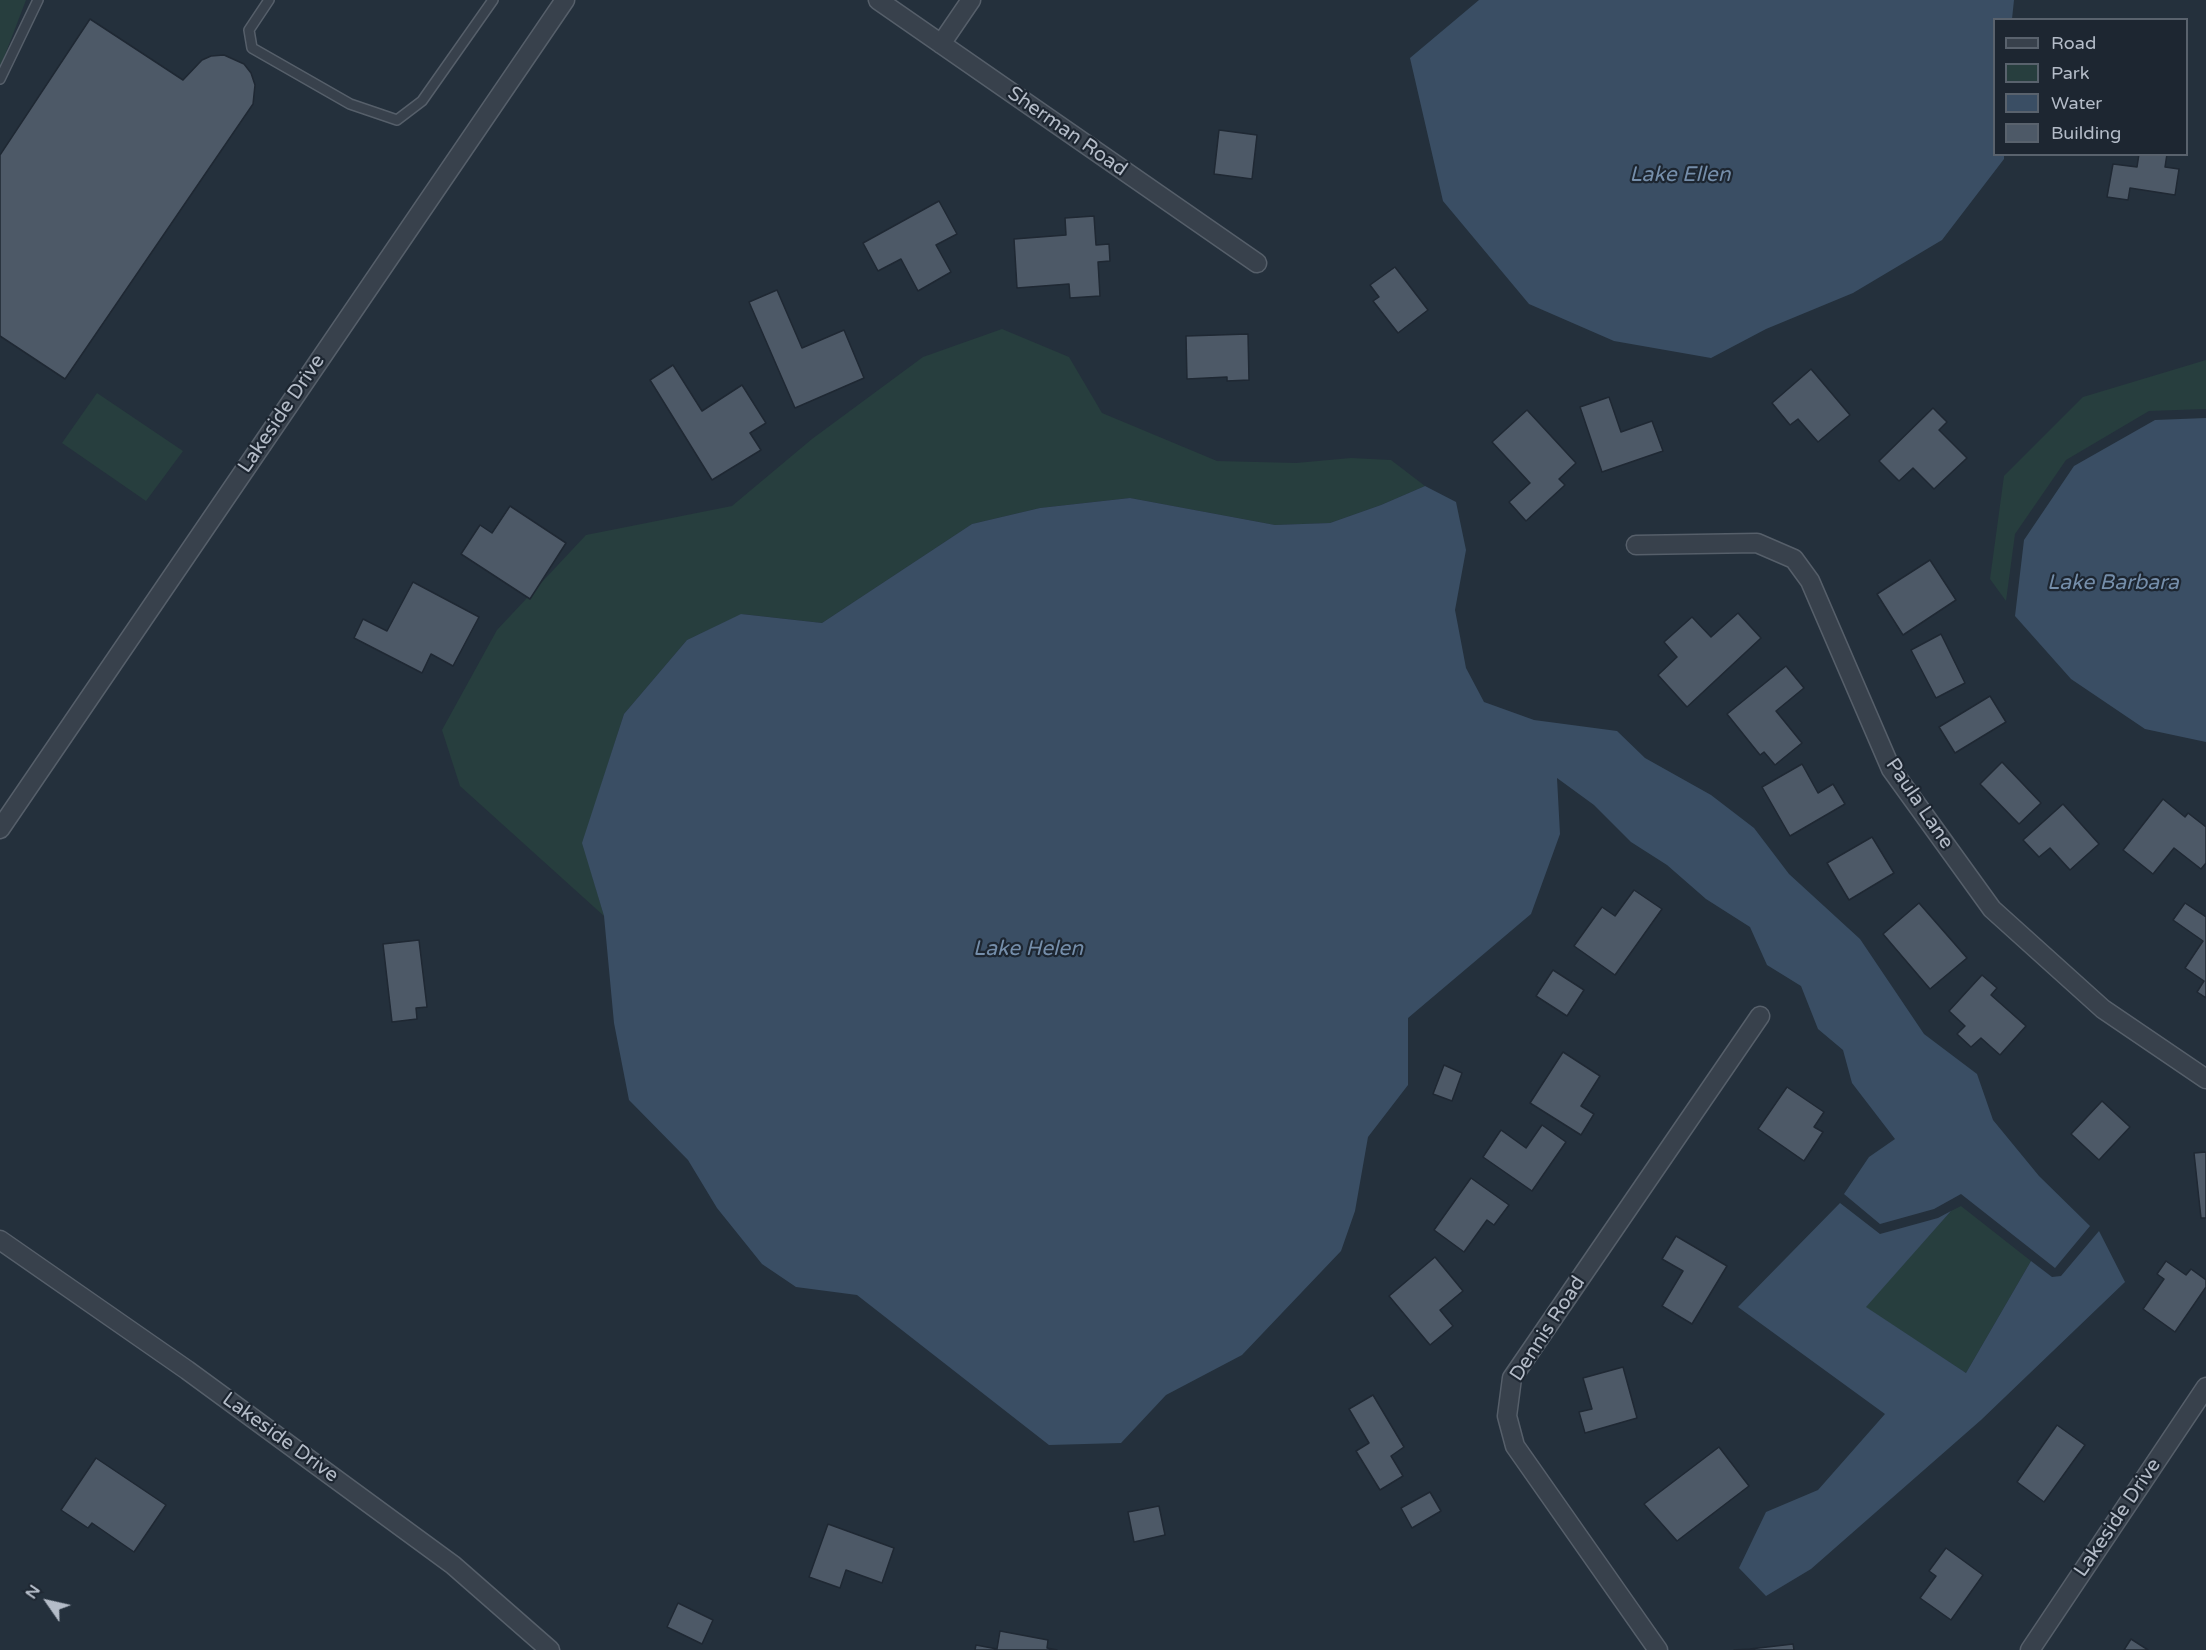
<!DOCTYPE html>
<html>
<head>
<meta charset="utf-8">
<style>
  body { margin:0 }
  #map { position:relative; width:2206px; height:1650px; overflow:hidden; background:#24303c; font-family:"Varela Round",sans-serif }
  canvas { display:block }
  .legend { position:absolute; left:1993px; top:18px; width:195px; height:138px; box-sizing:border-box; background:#1d2631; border:2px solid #59626d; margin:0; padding:8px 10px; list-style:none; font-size:18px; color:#b4bcc8 }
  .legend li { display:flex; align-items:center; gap:12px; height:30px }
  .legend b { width:30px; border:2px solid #59626d }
  .north { position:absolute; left:18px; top:1572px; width:60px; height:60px; -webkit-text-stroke:4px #1d2631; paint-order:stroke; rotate:304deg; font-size:16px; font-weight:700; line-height:24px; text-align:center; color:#b4bcc8 }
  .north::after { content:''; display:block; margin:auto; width:21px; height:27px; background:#b4bcc8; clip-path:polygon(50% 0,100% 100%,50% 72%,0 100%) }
</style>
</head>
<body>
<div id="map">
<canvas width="2206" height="1650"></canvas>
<ul class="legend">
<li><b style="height:8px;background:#38414c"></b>Road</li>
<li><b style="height:16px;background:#273e3e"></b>Park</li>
<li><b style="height:16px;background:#3a4e64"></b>Water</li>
<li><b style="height:16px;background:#4d5967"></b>Building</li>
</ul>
<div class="north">N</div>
</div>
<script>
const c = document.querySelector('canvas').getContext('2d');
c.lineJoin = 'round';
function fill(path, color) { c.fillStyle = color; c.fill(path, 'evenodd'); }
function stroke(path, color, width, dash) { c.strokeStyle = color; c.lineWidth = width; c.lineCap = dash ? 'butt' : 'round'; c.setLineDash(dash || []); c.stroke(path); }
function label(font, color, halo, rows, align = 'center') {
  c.font = font + ' "Varela Round",sans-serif'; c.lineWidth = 4.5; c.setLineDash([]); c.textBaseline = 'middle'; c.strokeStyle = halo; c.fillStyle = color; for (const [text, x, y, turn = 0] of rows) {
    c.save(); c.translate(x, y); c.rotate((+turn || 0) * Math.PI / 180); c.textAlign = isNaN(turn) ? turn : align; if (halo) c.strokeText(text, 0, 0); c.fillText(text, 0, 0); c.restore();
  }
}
fill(new Path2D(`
  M0,0H26L0,68Z
  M1002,329L1069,357L1102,413L1217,461L1296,463L1351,458L1391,460L1425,486L1381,505L1330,523L1275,525L1130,498L1040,508L972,524L822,623L742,614L687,640L624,714L583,843L604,916L460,786L442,730L497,630L586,535L732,506L812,439L923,357Z
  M2206,360V409L2149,411L2066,460L2015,534L2006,601L1990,579L2004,476L2083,397Z
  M97,393L183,451L146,501L62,443Z
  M1961,1206L2031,1261L1966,1373L1865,1307L1951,1211Z`), '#273e3e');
fill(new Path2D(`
  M1479,0H2014L2012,19L1994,20V154L2004,155V159L1942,240L1853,293L1766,329L1711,358L1614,341L1529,304L1443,201L1410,58Z
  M2206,418V742L2145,729L2071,679L2015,616L2024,540L2074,466L2155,420Z
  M1425,486L1456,502L1466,550L1455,610L1466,668L1484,702L1534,720L1617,731L1645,758L1711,795L1754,828L1789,874L1860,939L1924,1034L1977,1074L1993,1120L2039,1176L2090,1226L2055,1268L1961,1194L1934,1209L1880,1224L1844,1194L1869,1157L1895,1139L1852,1083L1843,1050L1818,1029L1801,986L1767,965L1750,927L1706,899L1667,865L1631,842L1594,805L1557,778L1560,834L1531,914L1408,1018V1085L1368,1137L1355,1211L1341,1251L1242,1355L1166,1395L1121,1443L1049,1445L857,1295L796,1287L762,1264L717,1208L688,1160L629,1100L614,1023L604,916L582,843L624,714L687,640L741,614L822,623L972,524L1040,508L1130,498L1275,525L1330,523L1381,505Z
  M1840,1203L1880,1234L1938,1218L1951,1211L1866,1307L1966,1373L2031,1261L2052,1277L2061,1276L2099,1231L2125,1282L1981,1420L1811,1569L1766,1596L1739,1568L1766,1512L1818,1490L1885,1414L1738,1307Z`), '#3a4e64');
const building = new Path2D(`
  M90,19L183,80L202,60L211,56L224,55L244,64L251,73L255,85L253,104L65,379L0,336V155Z
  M1219,130L1257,135L1252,179L1214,174Z
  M2139,154H2167L2165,167L2179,169L2175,195L2130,188L2128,200L2107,197L2113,164L2137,167Z
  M939,201L957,234L936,245L951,272L918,291L901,259L878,271L863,243Z
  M1094,216L1096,245L1109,244L1110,261L1098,262L1100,296L1070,298L1069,284L1017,288L1014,239L1066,235L1065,218Z
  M1395,267L1428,310L1398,333L1373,301L1379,297L1370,285Z
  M777,290L802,348L844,330L864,378L795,408L749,302Z
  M1248,334L1249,380L1227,381V377L1187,379L1186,336Z
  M673,365L702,411L742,385L766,423L750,433L761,450L712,480L650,380Z
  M1811,369L1850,415L1818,442L1798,419L1790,425L1772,403Z
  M1609,397L1621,432L1652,421L1663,451L1602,472L1580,407Z
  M1933,408L1947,422L1939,430L1967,458L1934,489L1913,468L1899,481L1879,461Z
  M1527,410L1576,463L1559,479L1565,485L1526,521L1509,502L1530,483L1492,442Z
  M510,506L566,543L530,599L461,554L480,525L492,533Z
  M1930,560L1956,600L1903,635L1877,594Z
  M413,582L479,617L453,666L431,654L422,673L354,638L363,619L387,631Z
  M1738,613L1761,638L1687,707L1658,675L1677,657L1664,642L1692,617L1711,637Z
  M1941,634L1965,683L1936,698L1911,650Z
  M1786,666L1804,688L1776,711L1802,743L1775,765L1764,752L1760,755L1727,714Z
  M1990,696L2006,722L1955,753L1939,727Z
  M2002,762L2041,803L2019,824L1980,784Z
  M1802,764L1818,793L1833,784L1845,804L1790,836L1762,787Z
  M2163,799L2185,817L2188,813L2206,827V863L2201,869L2174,848L2153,874L2123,850Z
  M2063,804L2099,844L2070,870L2050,848L2039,857L2023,840Z
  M1872,837L1894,873L1849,900L1827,863Z
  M1634,890L1662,909L1615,975L1574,946L1602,907L1615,916Z
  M1919,903L1967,958L1930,989L1883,934Z
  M2185,903L2206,917V998L2197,992L2204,981L2185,968L2203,941L2173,920Z
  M419,940L427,1007L416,1008L417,1019L392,1022L383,944Z
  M1553,970L1584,990L1567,1016L1536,996Z
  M1982,975L1997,988L1991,995L2026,1026L2000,1055L1981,1038L1971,1047L1957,1034L1965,1026L1949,1011Z
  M1563,1052L1600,1076L1581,1106L1594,1114L1581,1135L1530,1103Z
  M1444,1065L1462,1073L1452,1101L1433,1094Z
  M1787,1087L1824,1112L1814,1127L1823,1132L1804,1161L1758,1129Z
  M2102,1101L2130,1127L2099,1160L2071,1134Z
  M1542,1125L1566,1142L1532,1191L1483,1157L1501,1130L1526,1148Z
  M2206,1152V1218H2201L2194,1153Z
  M1471,1178L1509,1205L1494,1225L1487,1220L1464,1252L1434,1230Z
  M1676,1236L1727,1266L1692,1324L1662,1306L1683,1271L1662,1259Z
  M1435,1257L1463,1291L1440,1310L1453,1326L1430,1345L1389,1296Z
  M2166,1261L2186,1275L2191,1269L2206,1280V1287L2175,1332L2143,1309L2164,1279L2157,1274Z
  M1623,1367L1637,1418L1585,1433L1579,1412L1592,1409L1583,1378Z
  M1373,1395L1404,1447L1391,1456L1403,1476L1380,1490L1356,1451L1369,1443L1349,1409Z
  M2057,1425L2085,1445L2044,1502L2017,1482Z
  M1719,1447L1749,1486L1677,1541L1644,1504Z
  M96,1458L166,1505L134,1552L92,1523L88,1528L61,1510Z
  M1430,1492L1441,1511L1412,1528L1401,1508Z
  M1159,1506L1165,1535L1134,1542L1128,1512Z
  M828,1524L894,1548L882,1583L846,1570L840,1588L809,1577Z
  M1946,1548L1983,1575L1951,1620L1920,1598L1936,1576L1929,1571Z
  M678,1603L713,1620L702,1644L667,1627Z
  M1000,1631L1048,1640L1047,1648L1057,1650H975L976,1645L997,1649Z
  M2131,1639L2148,1650H2124Z
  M1793,1644L1794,1650H1734L1750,1649Z`);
fill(building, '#4d5967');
stroke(building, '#1f2833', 1.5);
const service = new Path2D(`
  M269,0L249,30L252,48L350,104L397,120L422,101L493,0
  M0,79L38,0`);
const minor = new Path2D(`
  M878,0L1257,263
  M941,44L971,0
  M1636,545L1757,543L1794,559L1810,581L1891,769L1992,909L2103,1009L2206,1079
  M0,829L565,0
  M0,1240L187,1370L453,1565L550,1650
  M1658,1650L1515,1446L1507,1416L1512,1378L1760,1016
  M2030,1650L2206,1387`);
stroke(service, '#565f6a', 12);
stroke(minor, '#565f6a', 21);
stroke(service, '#38414c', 9);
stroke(minor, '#38414c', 18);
label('20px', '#b4bcc8', '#1d2631', [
  ["Sherman Road",1067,132,35],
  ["Lakeside Drive",282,414,-56],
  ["Paula Lane",1919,804,56],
  ["Dennis Road",1548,1329,-57],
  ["Lakeside Drive",280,1438,36],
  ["Lakeside Drive",2118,1518,-56]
]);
label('italic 21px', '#758eaa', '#1d2631', [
  ["Lake Ellen",1680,175],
  ["Lake Barbara",2113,583],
  ["Lake Helen",1028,949]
]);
</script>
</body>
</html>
